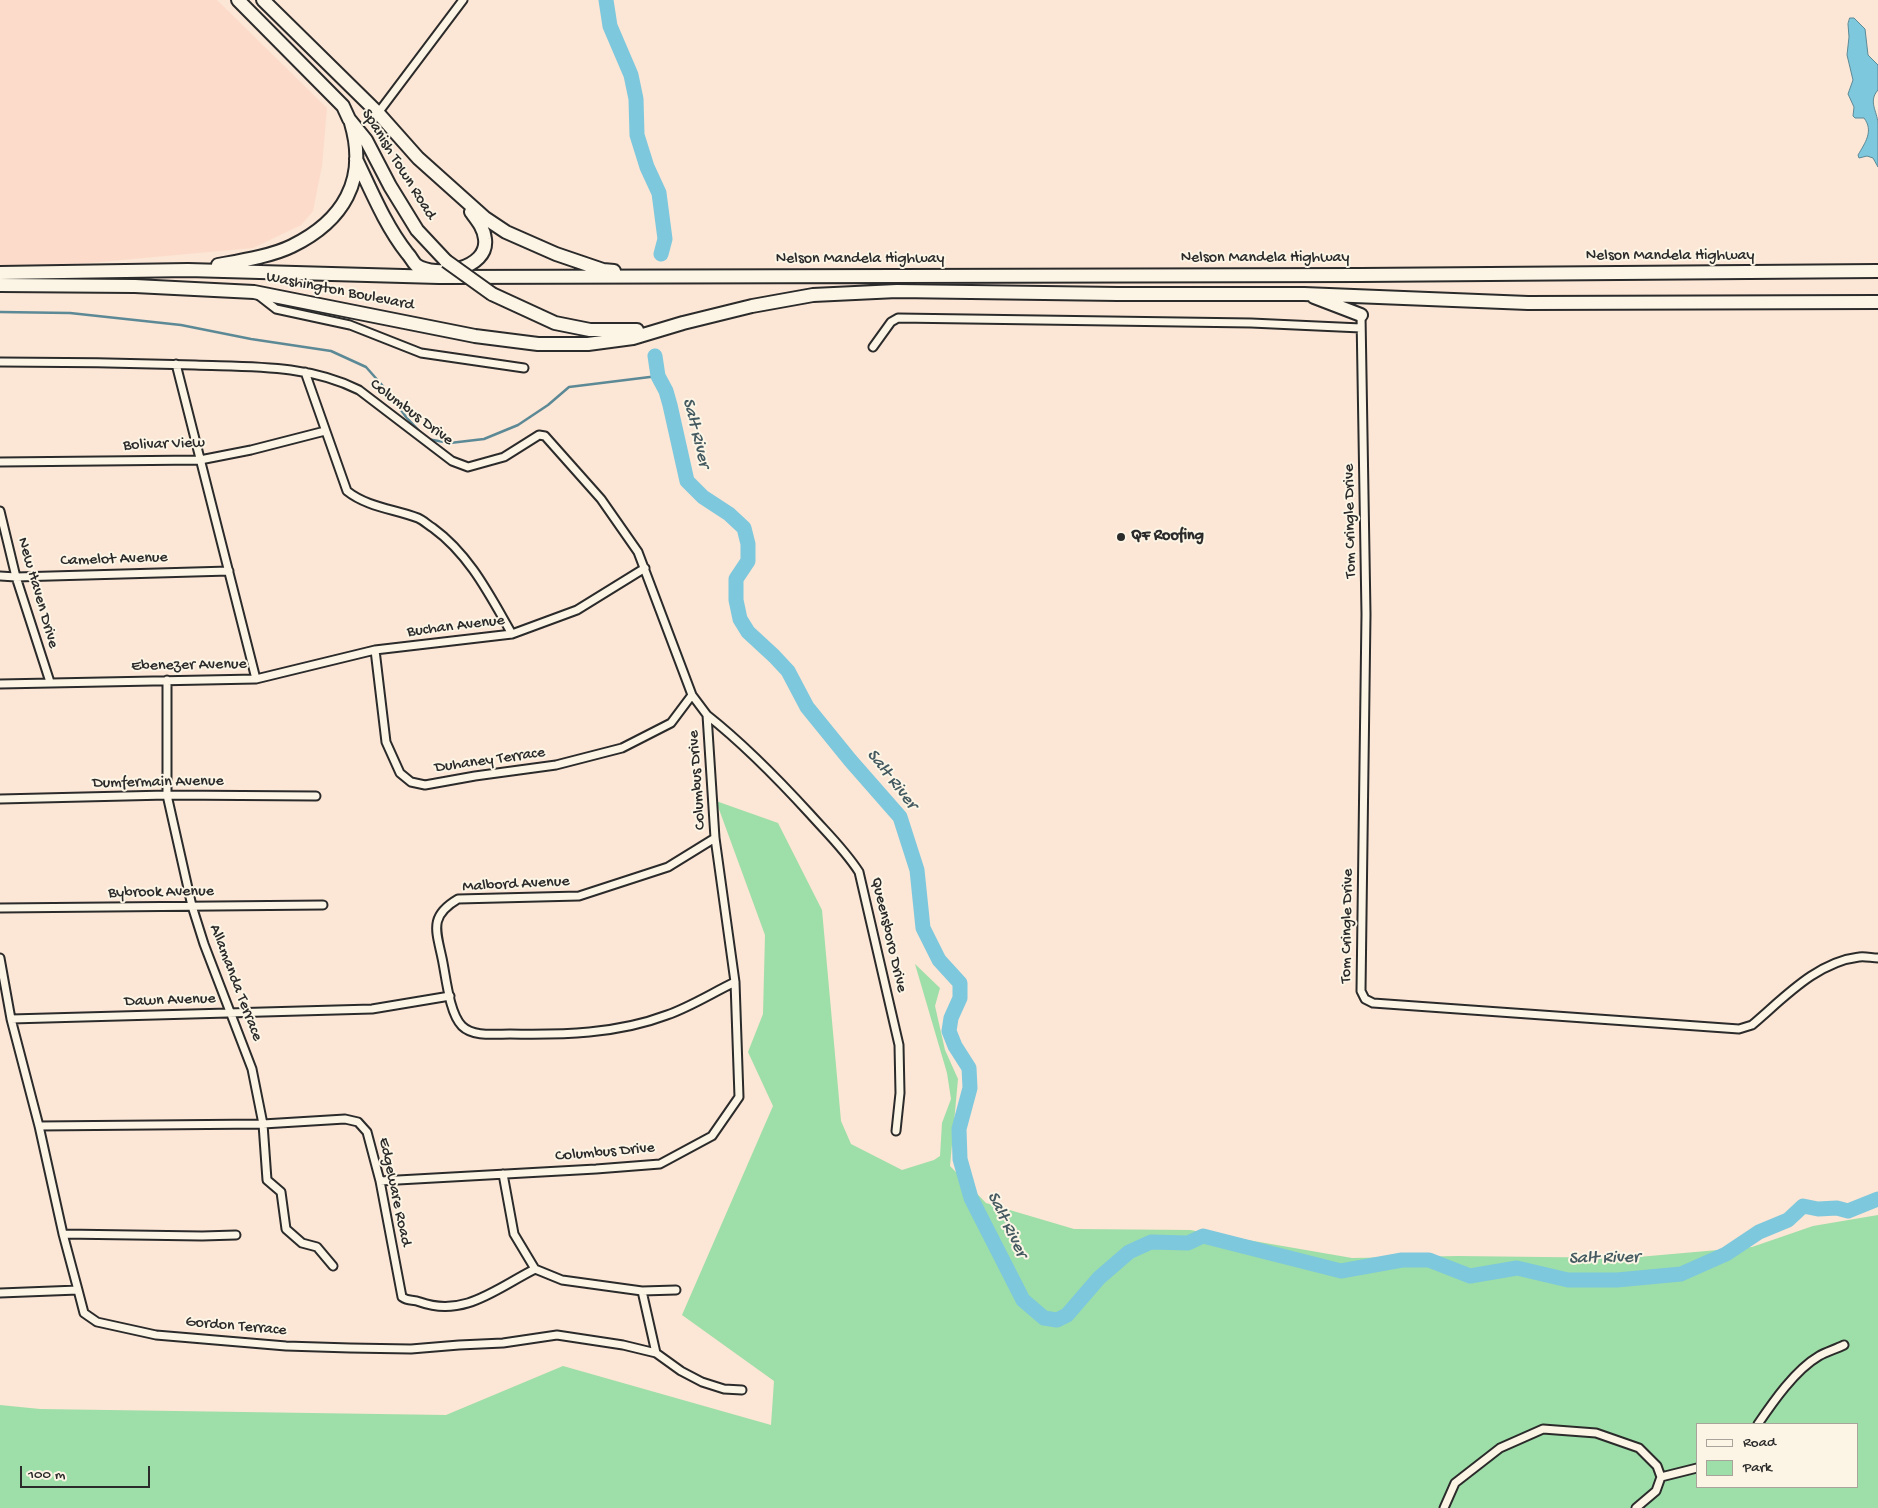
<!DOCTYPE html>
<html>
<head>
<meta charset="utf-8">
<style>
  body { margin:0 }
  #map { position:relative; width:1878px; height:1508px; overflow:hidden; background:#fce6d5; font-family:"Gochi Hand",sans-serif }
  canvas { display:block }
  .legend { position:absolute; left:1696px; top:1423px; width:162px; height:65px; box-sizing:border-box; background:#fcf5e5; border:1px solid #a8a49b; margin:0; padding:6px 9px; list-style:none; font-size:15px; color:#2b2b2b }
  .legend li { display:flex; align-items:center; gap:10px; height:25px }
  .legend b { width:25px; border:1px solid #a8a49b }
  .scale { position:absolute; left:20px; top:1466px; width:130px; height:22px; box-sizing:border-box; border:2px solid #2b2b2b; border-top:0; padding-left:6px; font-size:15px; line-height:18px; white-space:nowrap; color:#2b2b2b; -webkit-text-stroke:4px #fcf5e5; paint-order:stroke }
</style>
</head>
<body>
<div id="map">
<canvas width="1878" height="1508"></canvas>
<ul class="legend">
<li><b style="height:6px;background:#fcf5e5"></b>Road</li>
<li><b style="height:14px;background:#9edea8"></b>Park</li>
</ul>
<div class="scale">100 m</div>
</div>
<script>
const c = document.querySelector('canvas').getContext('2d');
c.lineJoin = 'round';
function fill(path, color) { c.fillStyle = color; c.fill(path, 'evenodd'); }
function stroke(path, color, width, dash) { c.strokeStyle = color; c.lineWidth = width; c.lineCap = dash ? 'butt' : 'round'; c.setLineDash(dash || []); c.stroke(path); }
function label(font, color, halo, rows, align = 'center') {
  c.font = font + ' "Gochi Hand",sans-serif'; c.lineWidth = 4; c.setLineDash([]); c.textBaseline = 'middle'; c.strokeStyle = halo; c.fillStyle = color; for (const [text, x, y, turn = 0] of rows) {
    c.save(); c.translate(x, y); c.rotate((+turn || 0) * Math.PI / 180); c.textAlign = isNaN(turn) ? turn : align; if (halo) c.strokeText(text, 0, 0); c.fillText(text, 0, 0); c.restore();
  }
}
fill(new Path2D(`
  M0,0H217L327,108L322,166L313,211L301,225L253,248L0,271Z`), '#fcdbca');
fill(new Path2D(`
  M716,801L778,823L822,910L841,1121L851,1144L902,1170L934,1160L940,1156L942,1123L951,1099L947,1073L915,964L940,988L935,1006L945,1050L958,1079L950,1166L986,1203L1074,1229L1190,1230L1352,1258L1458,1256L1627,1258L1752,1247L1813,1226L1878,1215V1508H0V1405L40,1409L446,1415L563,1366L771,1425L774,1381L682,1315L773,1106L748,1052L763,1014L765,935ZM1697,1424H1857V1487H1697Z`), '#9edea8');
const water = new Path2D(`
  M1850,18H1854L1865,29L1868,55L1878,65V90C1868,101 1877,111 1878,123C1878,138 1878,152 1878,167L1873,158L1867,156L1859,158L1858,155C1865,143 1874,131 1864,118H1855L1853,116L1854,107L1848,94L1853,80L1847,55L1849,37L1848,24Z`);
fill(water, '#7dc8dd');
stroke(water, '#5c8996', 1);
stroke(new Path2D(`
  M0,312L70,313L181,325L251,339L331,351L366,367L389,393L406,417L427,439L450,443L484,439L518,425L548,405L569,387L658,376`), '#5c8996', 2.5);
stroke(new Path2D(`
  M606,0L610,26L631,75L636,99L637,135L647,167L659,193L665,239L661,254
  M655,356L658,376L666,391L670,405L687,481L703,497L729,514L744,528L748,544V561L736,579V600L740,619L748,632L774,656L788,671L807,707L850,760L900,817L917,870L923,928L939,960L960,983V998L951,1018L949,1031L955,1046L969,1068L970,1088L959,1129L960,1159L971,1198L1023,1300L1044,1318L1057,1320L1067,1315L1099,1278L1129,1252L1151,1242L1188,1243L1203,1236L1341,1271L1402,1260H1429L1470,1276L1517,1268L1568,1280H1617L1681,1274L1726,1254L1759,1232L1788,1220L1803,1206L1818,1209L1837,1208L1848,1211L1878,1199`), '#7dc8dd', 15);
const street = new Path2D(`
  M378,113L463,0
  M258,295L276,309L350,325L421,353L524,368
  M1361,315L1366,614L1361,991L1365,999L1373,1003L1739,1029L1752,1025C1783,999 1816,962 1859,957C1865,956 1872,958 1878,958
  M873,347L891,322L898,318L1251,323L1361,328
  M0,362C65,362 130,363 195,365C250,367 308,364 359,390L452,461L468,467L504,457L539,435L545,436L601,499L638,552L692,695L707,715L715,838L735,982L739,1097L712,1136L660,1164L596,1169L380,1181
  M176,364L256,679
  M305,372L347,491C367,507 394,509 418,518C423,520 428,525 433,528C470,555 490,596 512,634
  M0,462L200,460L251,450L325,431
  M0,511L16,577L50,682
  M0,576L16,577L229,571
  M375,650L386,742L400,773L411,782L425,785L475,776L556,765L622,748L671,723L692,695
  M167,680V795L192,906L204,944L252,1069L263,1124L267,1180L281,1192L286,1229L302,1243L317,1247L333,1266
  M0,684L256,679L375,650L512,634L577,610L645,568
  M707,715C745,745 778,779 810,814C827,833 845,850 859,872L899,1045L900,1093L896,1131
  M0,799L167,795L316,796
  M715,838L668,867L579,896L458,899C429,916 436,930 442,958C446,976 449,1013 462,1026C473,1037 495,1034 510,1034C562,1035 617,1034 667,1015C690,1007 712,993 735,982
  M0,908L323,905
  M0,958L11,1019L39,1126L63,1234L78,1290L84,1313L97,1322L156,1335L286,1346L350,1348L411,1349L459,1345L503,1343L557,1335L623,1345L656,1353L681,1371L702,1382L724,1389L742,1390
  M11,1019L372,1009L450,996
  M39,1126L263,1124L345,1119L358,1122L367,1132L380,1181L402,1297C409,1302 412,1299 420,1302C464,1318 497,1288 535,1269
  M503,1174L514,1234L535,1269L562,1280L642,1291L676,1290
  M63,1234L202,1236L236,1235
  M642,1291L656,1353
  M0,1293L78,1290
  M1758,1424C1773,1402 1795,1370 1819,1356C1826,1352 1836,1349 1844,1345
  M1661,1477L1697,1468
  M1444,1508L1455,1483L1500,1448L1543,1429L1596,1433L1639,1448L1657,1466L1661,1477L1656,1491L1636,1508`);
const highway = new Path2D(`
  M238,0L343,106L349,119L366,140L390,186L417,230L446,261
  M263,0L378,113L418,158L485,218L506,232L556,254L603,270L614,271
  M356,159C371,190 385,225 407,253C410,256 413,262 416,265C436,279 489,269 485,239C484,228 477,220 471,212
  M218,265C240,261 272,256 292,246C343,221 368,180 351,123
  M0,273L188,270L439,277L1360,275L1878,271
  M0,285L135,286L254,292L475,336L538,344H588L633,338L683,323L752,306L813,295L897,291L1118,294H1304L1528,303L1878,302
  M492,294L555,323L590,330H637
  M1314,297L1361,315`);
stroke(street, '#2b2b2b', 11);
stroke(highway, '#2b2b2b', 16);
stroke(street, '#fcf5e5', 7);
stroke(highway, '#fcf5e5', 12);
const highwayBridge = new Path2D(`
  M446,261L492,294`);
stroke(highwayBridge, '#2b2b2b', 16, []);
stroke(highwayBridge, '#fcf5e5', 12);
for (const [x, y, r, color] of [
  [1121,537,5,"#2b2b2b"]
]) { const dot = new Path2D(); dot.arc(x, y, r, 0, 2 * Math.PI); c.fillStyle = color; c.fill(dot); stroke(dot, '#fcf5e5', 2); }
label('16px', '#2b2b2b', '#fcf5e5', [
  ["Spanish Town Road",398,165,58],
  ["Nelson Mandela Highway",1670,257],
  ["Nelson Mandela Highway",1265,259],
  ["Nelson Mandela Highway",860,260],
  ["Washington Boulevard",340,292,11],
  ["Columbus Drive",411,413,37],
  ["Bolivar View",164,445,-2],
  ["Tom Cringle Drive",1351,521,-91],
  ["Camelot Avenue",114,560,-2],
  ["New Haven Drive",37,593,74],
  ["Buchan Avenue",456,627,-7],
  ["Ebenezer Avenue",189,666,-1],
  ["Duhaney Terrace",490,761,-8],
  ["Columbus Drive",698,780,-94],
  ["Dumfermain Avenue",158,783,-1],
  ["Malbord Avenue",516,885,-3],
  ["Bybrook Avenue",161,893,-1],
  ["Tom Cringle Drive",1348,926,-89],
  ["Queensboro Drive",888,935,77],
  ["Allamanda Terrace",235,983,69],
  ["Dawn Avenue",170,1001,-2],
  ["Columbus Drive",605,1153,-5],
  ["Edgeware Road",394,1192,78],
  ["Gordon Terrace",236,1327,5]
]);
label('bold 16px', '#2b2b2b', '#fcf5e5', [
  ["QF Roofing",1131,537]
], 'left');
label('italic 18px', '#445a60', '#fcf5e5', [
  ["Salt River",695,433,76],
  ["Salt River",891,780,52],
  ["Salt River",1006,1225,64],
  ["Salt River",1604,1259,-1]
]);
</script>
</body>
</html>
